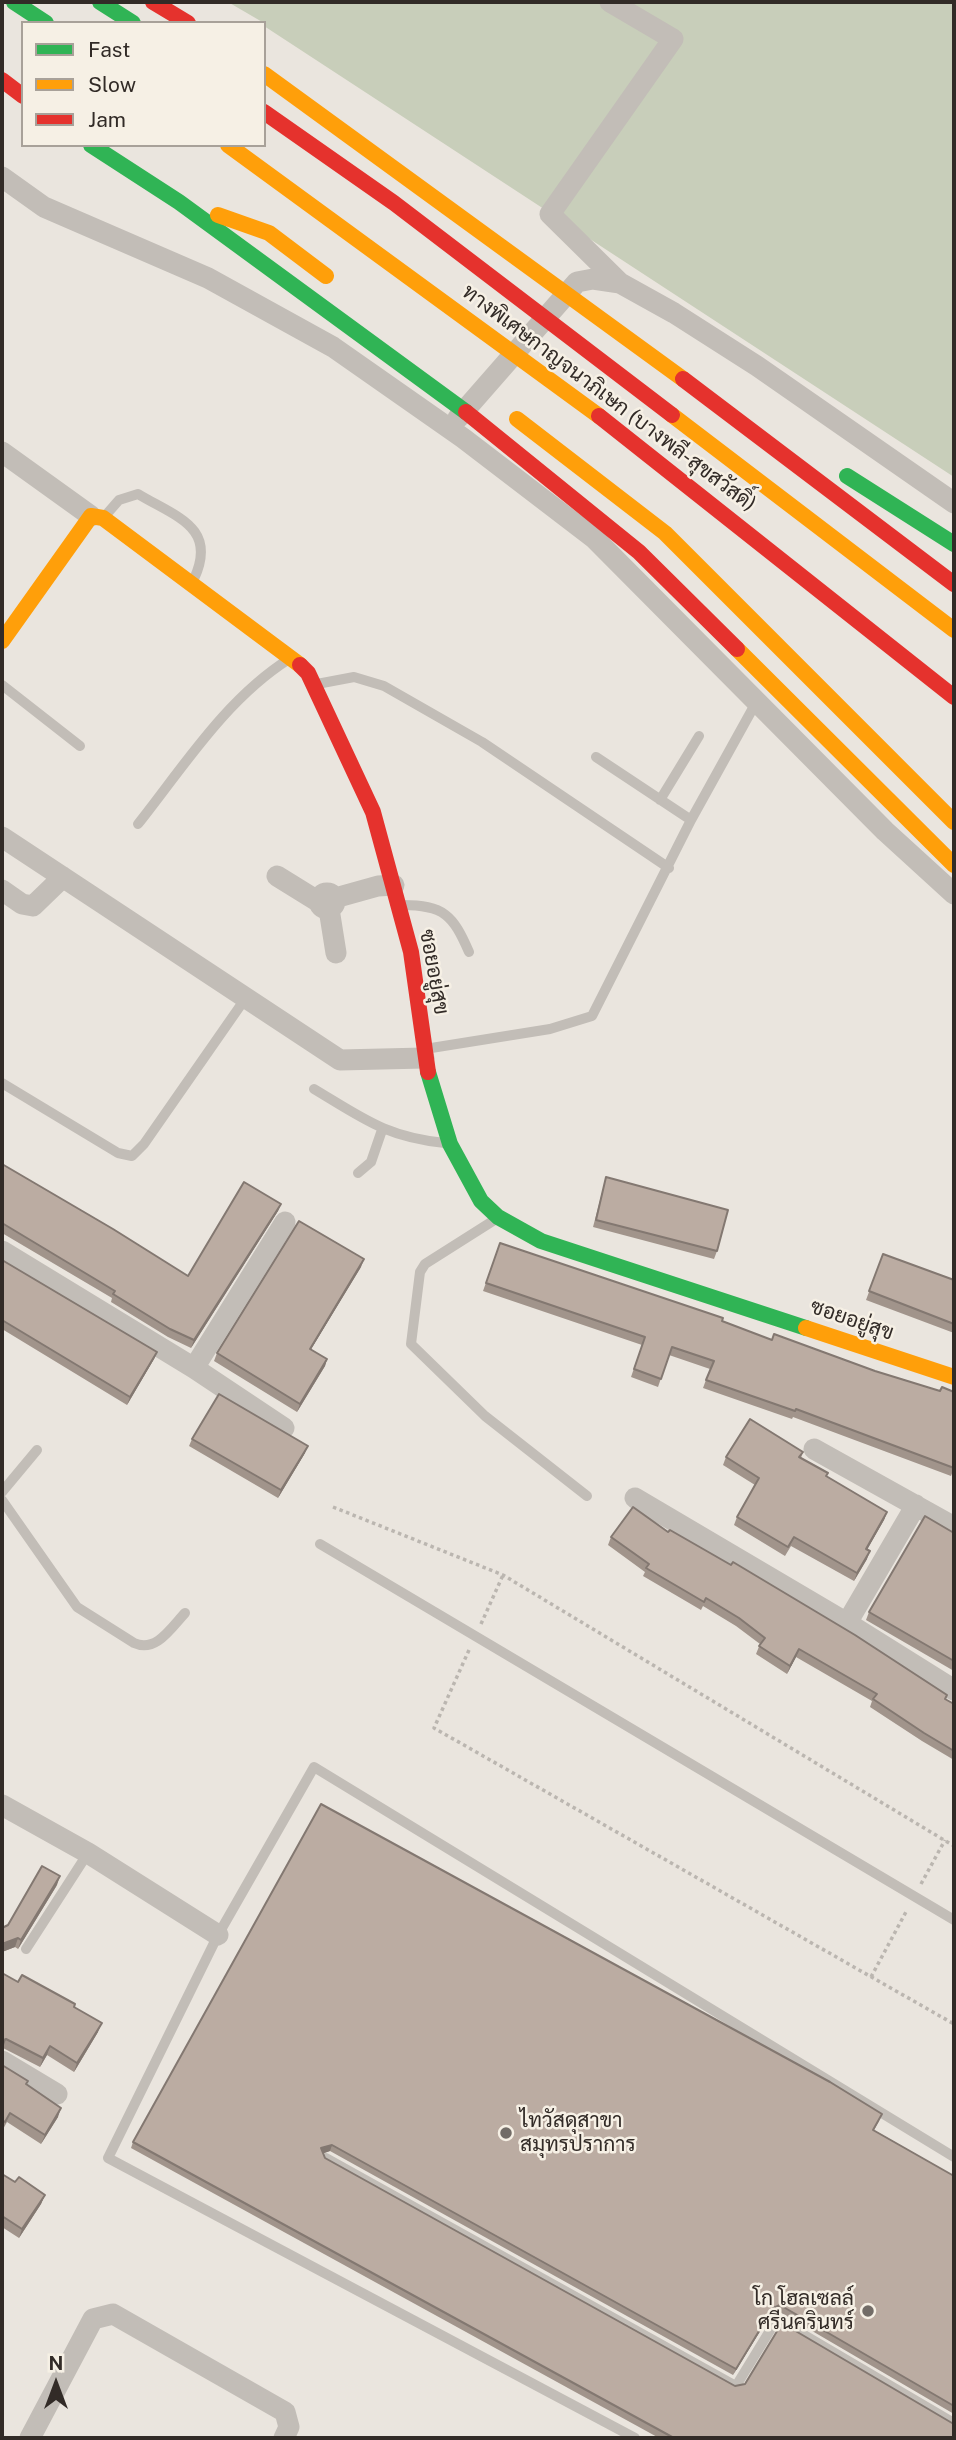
<!DOCTYPE html>
<html>
<head>
<meta charset="utf-8">
<style>
  body { margin:0 }
  #map { position:relative; width:956px; height:2440px; overflow:hidden; background:#eae5de; font-family:"Public Sans",sans-serif }
  canvas { display:block }
  .frame { position:absolute; inset:0; border:4px solid #322b27; pointer-events:none }
  .legend { position:absolute; left:21px; top:21px; width:245px; height:126px; box-sizing:border-box; background:#f6f0e5; border:2px solid #a8a199; margin:0; padding:9px 12px; list-style:none; font-size:21px; color:#322b27 }
  .legend li { display:flex; align-items:center; gap:14px; height:35px }
  .legend b { width:35px; border:2px solid #a8a199 }
  .north { position:absolute; left:21px; top:2349px; width:70px; height:70px; -webkit-text-stroke:5px #f6f0e5; paint-order:stroke; rotate:0deg; font-size:19px; font-weight:700; line-height:28px; text-align:center; color:#322b27 }
  .north::after { content:''; display:block; margin:auto; width:24px; height:32px; background:#322b27; clip-path:polygon(50% 0,100% 100%,50% 72%,0 100%) }
</style>
</head>
<body>
<div id="map">
<canvas width="956" height="2440"></canvas>
<div class="frame"></div>
<ul class="legend">
<li><b style="height:9px;background:#30b455"></b>Fast</li>
<li><b style="height:9px;background:#ff9f0a"></b>Slow</li>
<li><b style="height:9px;background:#e5322d"></b>Jam</li>
</ul>
<div class="north">N</div>
</div>
<script>
const c = document.querySelector('canvas').getContext('2d');
c.lineJoin = 'round';
function fill(path, color) { c.fillStyle = color; c.fill(path, 'evenodd'); }
function stroke(path, color, width, dash) { c.strokeStyle = color; c.lineWidth = width; c.lineCap = dash ? 'butt' : 'round'; c.setLineDash(dash || []); c.stroke(path); }
function label(font, color, halo, rows, align = 'center') {
  c.font = font + ' "Public Sans",Sarabun,sans-serif'; c.lineWidth = 5; c.setLineDash([]); c.textBaseline = 'middle'; c.strokeStyle = halo; c.fillStyle = color; for (const [text, x, y, turn = 0] of rows) {
    c.save(); c.translate(x, y); c.rotate((+turn || 0) * Math.PI / 180); c.textAlign = isNaN(turn) ? turn : align; if (halo) c.strokeText(text, 0, 0); c.fillText(text, 0, 0); c.restore();
  }
}
fill(new Path2D(`
  M228,2H954V477L264,26V23Z`), '#c8ceba');
stroke(new Path2D(`
  M333,1507L503,1575L954,1846
  M481,1624L503,1575
  M469,1650L434,1728L954,2024
  M921,1884L945,1840
  M871,1977L907,1910`), '#bbb6b0', 3.5, [3.5, 3.5]);
stroke(new Path2D(`
  M105,516L119,500L138,494C176,517 218,527 194,579
  M317,684L354,677L384,686L482,742L669,868
  M2,685L80,746
  M596,757L691,820
  M660,800L699,736
  M138,824C184,766 226,699 289,659
  M402,905C444,905 453,915 469,952
  M425,1049L550,1029L592,1016L691,820L758,699
  M2,1083L118,1153L132,1156L144,1144L245,999
  M314,1089C364,1119 386,1137 445,1143
  M358,1173L371,1162L382,1130
  M496,1219L425,1264L420,1272L411,1344L485,1416L587,1496
  M2,1492L37,1450
  M2,1500L77,1607L134,1643C156,1653 171,1628 185,1613
  M320,1544L954,1920
  M26,1949L88,1853
  M326,2158L736,2386L777,2319L954,2423
  M635,2438L108,2158L218,1935L314,1767L954,2157`), '#c2bdb7', 10);
stroke(new Path2D(`
  M610,2L673,39L550,214L620,283
  M2,177L44,207L208,278L333,347L463,438L595,539L885,831L954,894
  M458,418L577,282L593,279L620,283L674,313L757,366L954,503
  M2,452L91,516
  M2,837L340,1060L424,1058
  M277,876L319,902
  M2,890L22,904L33,906L63,877
  M319 901a8 8 0 1 1 16 0a8 8 0 1 1-16 0Z
  M335,898L378,886L394,885
  M329,909L336,953
  M2,1251L194,1368L284,1428
  M194,1368L285,1222
  M814,1449L954,1527
  M635,1498L847,1623
  M916,1505L847,1623L954,1690
  M2,1805L88,1853L218,1935
  M2,2061L57,2094
  M30,2438L93,2319L113,2314L285,2412L289,2427L284,2438`), '#c2bdb7', 21);
stroke(new Path2D(`
  M14,2L46,23
  M100,2L133,23
  M91,145L179,202L466,412
  M847,476L954,544
  M428,1072L450,1144L481,1201L498,1217L541,1241L806,1328`), '#30b455', 16);
stroke(new Path2D(`
  M264,74L683,379
  M228,145L599,416
  M218,215L269,233L326,276
  M672,415L954,630
  M517,419L665,533L954,822
  M2,641L91,516L103,518L300,665
  M737,649L954,865
  M806,1328L954,1377`), '#ff9f0a', 16);
stroke(new Path2D(`
  M153,2L188,23
  M2,80L23,96
  M264,112L394,203L672,415
  M683,379L954,584
  M466,412L639,552L737,649
  M599,416L954,697
  M300,665L308,673L373,812L411,952L428,1072`), '#e5322d', 16);
fill(new Path2D(`
  M2,1164L188,1276L281,1204L278,1211L191,1348L168,1337L111,1302L112,1298L2,1233Z
  M606,1177L717,1251L714,1259L593,1227Z
  M500,1243L722,1321L954,1468L951,1476L793,1417L792,1419L703,1388L710,1369L669,1355L658,1387L631,1377L642,1345L483,1291Z
  M883,1254L954,1280V1333L866,1300Z
  M2,1260L157,1352L154,1359L127,1405L2,1329Z
  M361,1267L311,1349L327,1359L325,1366L297,1412L214,1361L217,1353Z
  M192,1439L305,1453L278,1498L189,1446Z
  M803,1452L801,1458L826,1476L887,1512L884,1520L867,1549V1559L854,1581L791,1546L785,1556L734,1525L737,1517L755,1485L723,1465L726,1457Z
  M668,1532L954,1704V1760L922,1741L870,1707L872,1701L796,1657L787,1674L756,1654L760,1644L736,1626L703,1606L701,1610L643,1576L645,1572L608,1545L611,1537Z
  M954,1533V1671L866,1620L869,1612Z
  M57,1885L18,1949L15,1947L2,1952V1928L8,1925Z
  M2,1973L18,1982L74,2007L98,2032L74,2072L47,2055L40,2067L3,2048L2,2049Z
  M2,2065L26,2084L58,2117L41,2144L7,2122L2,2131Z
  M879,2121L874,2130L954,2176V2414L778,2311L770,2315L733,2375L330,2151L323,2153L325,2158L735,2386L954,2438H659L131,2148L133,2142Z
  M2,2174L15,2182L45,2195L41,2204L19,2238L2,2227Z`), '#a1948b');
fill(new Path2D(`
  M281,1204L278,1211L191,1348L194,1340Z
  M364,1259L361,1267L307,1356L310,1349Z
  M157,1352L154,1359L127,1405L130,1397Z
  M327,1359L325,1366L297,1412L300,1404Z
  M308,1446L305,1453L278,1498L281,1490Z
  M887,1512L884,1520L863,1557L866,1549Z
  M870,1551L867,1559L854,1581L857,1573Z
  M799,1649L796,1657L787,1674L790,1666Z
  M60,1876L57,1885L18,1949L21,1940Z
  M18,1938L15,1947L2,1952V1944Z
  M102,2023L98,2032L74,2072L77,2063Z
  M6,2039L3,2048L2,2049V2041Z
  M50,2046L47,2055L40,2067L43,2058Z
  M61,2108L58,2117L41,2144L45,2135Z
  M332,2145L330,2151L319,2155L321,2148Z
  M45,2195L41,2204L19,2238L22,2229Z
  M780,2305L778,2311L770,2315L733,2375L736,2369L773,2308Z`), '#837871');
const building = new Path2D(`
  M2,1164L113,1229L188,1276L244,1182L281,1204L194,1340L170,1329L113,1294L115,1291L2,1223Z
  M606,1177L728,1210L717,1251L596,1220Z
  M299,1221L364,1259L310,1349L327,1359L300,1404L217,1353Z
  M500,1243L723,1318L722,1321L772,1340L774,1334L875,1371L940,1391L942,1387L954,1392V1468L796,1409L795,1411L706,1380L714,1361L672,1347L661,1379L634,1369L645,1337L486,1283Z
  M883,1254L954,1280V1324L869,1291Z
  M2,1260L157,1352L130,1397L2,1320Z
  M219,1394L308,1446L281,1490L192,1439Z
  M750,1419L803,1452L799,1457L828,1473L826,1476L887,1512L866,1549L870,1551L857,1573L794,1537L788,1547L737,1517L759,1478L726,1457Z
  M633,1507L668,1532L670,1530L731,1565L733,1562L855,1635L947,1695L945,1699L954,1704V1751L924,1733L873,1699L877,1694L799,1649L790,1666L759,1646L765,1638L739,1618L706,1598L704,1602L646,1568L649,1564L611,1537Z
  M925,1516L954,1533V1661L869,1612Z
  M321,1804L830,2082L882,2114L873,2130L954,2176V2406L780,2305L773,2308L736,2369L332,2145L321,2148L325,2158L735,2386L745,2384L782,2323L952,2423H954V2438H674L133,2142Z
  M42,1866L60,1876L21,1940L18,1938L2,1944V1928L8,1925Z
  M2,1973L18,1982L22,1975L75,2004L74,2007L102,2023L77,2063L50,2046L43,2058L6,2039L2,2041V2011L3,2008H2Z
  M2,2065L28,2081L26,2084L61,2108L45,2135L10,2113L5,2122L2,2120Z
  M2,2174L15,2182L19,2177L45,2195L22,2229L2,2216Z`);
fill(building, '#bbaca2');
stroke(building, '#837871', 2);
for (const [x, y, r, color] of [
  [506,2133,7,"#726c67"],
  [868,2311,7,"#726c67"]
]) { const dot = new Path2D(); dot.arc(x, y, r, 0, 2 * Math.PI); c.fillStyle = color; c.fill(dot); stroke(dot, '#f6f0e5', 2.5); }
label('21px', '#322b27', '#f6f0e5', [
  ["ทางพิเศษกาญจนาภิเษก (บางพลี-สุขสวัสดิ์)",609,398,37],
  ["ซอยอยู่สุข",434,972,80],
  ["ซอยอยู่สุข",852,1320,19]
]);
label('21px', '#322b27', '#f6f0e5', [
  ["ไทวัสดุสาขา",520,2121],
  ["สมุทรปราการ",520,2145],
  ["โก โฮลเซลล์",854,2299,"right"],
  ["ศรีนครินทร์",854,2323,"right"]
], 'left');
</script>
</body>
</html>
